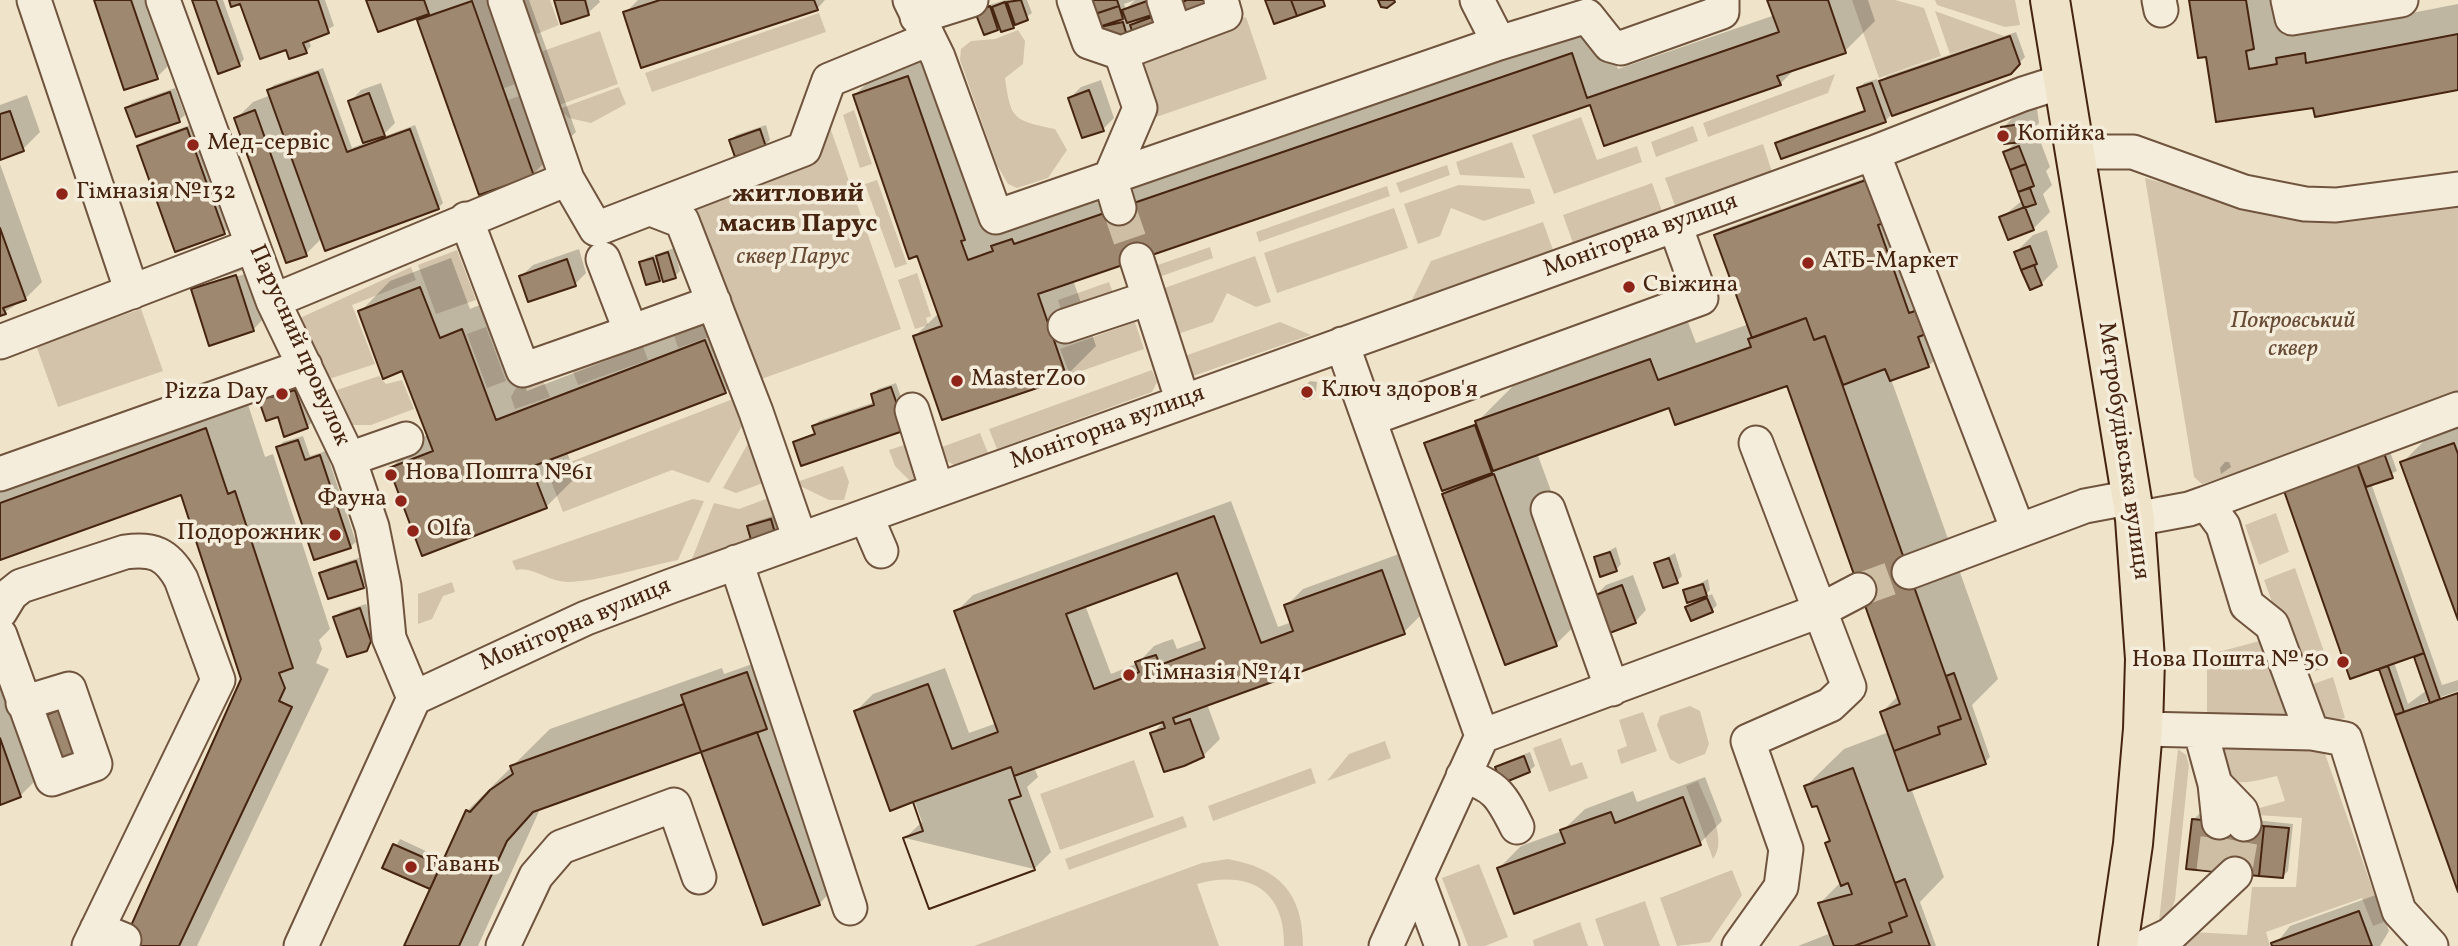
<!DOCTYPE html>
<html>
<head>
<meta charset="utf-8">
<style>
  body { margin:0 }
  canvas { display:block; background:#efe4c9 }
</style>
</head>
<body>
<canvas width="2458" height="946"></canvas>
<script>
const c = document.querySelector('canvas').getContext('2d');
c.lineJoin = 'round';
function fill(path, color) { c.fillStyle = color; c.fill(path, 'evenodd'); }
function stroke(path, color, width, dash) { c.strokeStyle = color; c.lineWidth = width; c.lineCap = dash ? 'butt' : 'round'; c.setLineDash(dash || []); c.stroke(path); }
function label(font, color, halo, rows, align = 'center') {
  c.font = font + ' Vollkorn,serif'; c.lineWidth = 7; c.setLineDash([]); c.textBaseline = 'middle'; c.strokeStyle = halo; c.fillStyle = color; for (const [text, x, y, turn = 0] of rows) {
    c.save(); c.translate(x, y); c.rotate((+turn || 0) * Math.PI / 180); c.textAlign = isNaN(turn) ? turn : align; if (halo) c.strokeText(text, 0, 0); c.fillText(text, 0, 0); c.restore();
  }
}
fill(new Path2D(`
  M473,0H493L521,82L504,88Z
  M516,0H550L559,25L529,37Z
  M1852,0H1895L1924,8L1941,56L1879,78Z
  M1935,0H2015L2020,25L2005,27L1937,5Z
  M1935,11L2004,36L1950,54Z
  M819,13L826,32L652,92L645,73Z
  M1246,17L1267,79L1156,117L1134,55Z
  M1018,30L1025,41L1023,64L1005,78C1011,121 1014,120 1055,129L1067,150L1048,178L1017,188L1008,184L997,165L960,60L961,49L971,41L995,39Z
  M600,31L618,84L559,105L540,52Z
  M1835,74L1828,93L1708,137L1703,123Z
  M619,87L626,104L591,123L569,118L559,109Z
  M525,94L552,169L535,175L508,100Z
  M854,110L872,164L860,168L843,115Z
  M826,116L901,329L753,382L689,204Z
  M1581,117L1597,160L1637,146L1642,162L1554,194L1532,135Z
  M1693,126L1698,141L1656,157L1651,142Z
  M1512,142L1525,178L1460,175L1456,162Z
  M1763,144L1772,172L1675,206L1665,178Z
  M1447,165L1450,175L1400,193L1396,183Z
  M2145,178L2282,216L2353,220L2458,206V399L2259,476L2251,468L2202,484L2194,477Z
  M877,180L907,264L895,268L865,184Z
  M1652,183L1662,211L1573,243L1563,215Z
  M1459,185L1530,189L1535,203L1484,221L1451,208L1440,236L1418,244L1404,204Z
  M1387,186L1390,196L1259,242L1256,232Z
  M1394,208L1408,248L1277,293L1264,253Z
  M1543,222L1553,250L1412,300L1431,261Z
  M1210,247L1213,258L1153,279L1149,268Z
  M457,250L476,300L436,314L418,265Z
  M1255,256L1271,302L1256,307L1227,293L1213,322L1172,336L1156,291Z
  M411,267L416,280L352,305L375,364L329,379L300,318Z
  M917,273L931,316L926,318L928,325L915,329L898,280Z
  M1109,282L1113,293L1061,310L1058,300Z
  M141,309L163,371L58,407L36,345Z
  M711,318L718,334L678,348L673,332Z
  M1135,322L1144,349L1070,375L1060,349Z
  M1280,322L1311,335L1193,376L1182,357Z
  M486,327L506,381L487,388L467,334Z
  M642,344L648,360L578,385L572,369Z
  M1152,370L1157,382L1152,392L997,449L989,429Z
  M379,376L386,384L402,380L414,409L371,425H352L337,390Z
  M542,378L550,397L515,409L511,397L517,386Z
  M733,399L742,426L709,483L672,470L563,512L547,471Z
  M980,433L988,453L954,465L943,459L939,448Z
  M751,438L763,483L736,493L723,488Z
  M916,441L922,476L910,481L895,466L889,450Z
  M843,466L849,482L844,500H829L794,483Z
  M774,496L782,521L778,540L771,518L746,526L751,545L692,559L714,503L739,509Z
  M693,499L704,501L678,560C647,566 597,582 567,582C549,582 532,566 516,570L512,561Z
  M2276,513L2289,552L2259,565L2245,525Z
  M2295,568L2329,666L2299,677L2264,580Z
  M452,582L455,592L443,596L432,619L418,624V594Z
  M2267,639L2291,708L2287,717L2212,723L2207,711V655Z
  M2333,677L2345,718L2326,722L2302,688Z
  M1690,706L1700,711L1709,744L1705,754L1679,764L1670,759L1657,725L1660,716Z
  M1643,712L1657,751L1621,764L1617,750L1627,746L1619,720Z
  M1561,738L1571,766L1582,762L1588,778L1549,792L1533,748Z
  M1385,741L1391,758L1327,781L1349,754Z
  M2215,743L2316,746L2324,751L2384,922L2373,926L2362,898L2266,932L2270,946H2178L2192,932L2247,935L2252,887H2296L2302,818L2258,815L2256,809L2285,801L2277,776C2230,787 2233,788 2215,743Z
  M2178,749L2186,755L2189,765L2175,900L2171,912L2159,921Z
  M1134,760L1154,817L1060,850L1040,794Z
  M1311,768L1316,783L1213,821L1208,806Z
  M1698,781C1706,803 1729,839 1713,859L1686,786Z
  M1183,816L1187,827L1069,870L1065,859Z
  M1228,859C1279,868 1303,893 1303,946H1284C1285,889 1248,870 1197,884L1219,946H974L1202,863Z
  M1479,864L1508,937L1485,946H1468L1442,878Z
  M1732,870L1742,895L1710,942L1677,946L1660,898Z
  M1645,901L1660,946H1604L1595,919Z
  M1580,922L1588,946H1534L1533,940Z`), '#d2c3aa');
fill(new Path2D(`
  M96,0H146L168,66L157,77Z
  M194,0H223L244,59L239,65Z
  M231,0H325L334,26L308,39L311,46L306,52L287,48L241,2Z
  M368,0H529L576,132L533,174L419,21L426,14Z
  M555,0H599L600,2L588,13Z
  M638,0H825L817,9L625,13Z
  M1005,0H1027L1032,13L1013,26L1000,25L997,28L983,7Z
  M1089,0H1154L1156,8L1148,17L1157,13L1160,22L1133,27L1126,34L1105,39ZM1135,0L1126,9L1124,4ZM1140,17L1131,27L1129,21Z
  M1769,0H1868L1875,21L1845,51L1796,68L1780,84L1591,103L1073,280L1096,346L1066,376L915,336L939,313L855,95L885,65L939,47L994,208L1602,24L1618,69L1775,15Z
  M2190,0H2289L2344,26L2458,4V89L2315,106L2208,55Z
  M2016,32L2025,57L2010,73L1891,115L1885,121L1777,144L1782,139L1866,109L1859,89L1864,83L1877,79L1879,84L1887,76Z
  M323,68L352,148L365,143L350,102L361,90L381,83L395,123L380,138L415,125L443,203L438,208L322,238L306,254L236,119L253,102L271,95L269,90L274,85Z
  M1101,80L1114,118L1103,129L1070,98L1081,87Z
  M175,88L185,115L179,120L127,108L132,103Z
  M27,95L40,132L23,149L0,157V105Z
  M2037,108L2039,123L2029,133L2036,130L2050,167L2046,171L2052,185L2043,194L2050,212L2033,229L2001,218L2024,199L2005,152L2017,141L2003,128L2020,110Z
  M193,124L229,227L224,233L139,147L145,141Z
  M766,125L770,140L765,145L731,140L736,135Z
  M0,164L42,282L25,299L0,315Z
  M1882,172L1883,221L1915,309L1926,305L1923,333L1934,361L1928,366L1891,379L1998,679L1972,705L1990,757L1985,762L1911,788L1944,877L1920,902L1936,946H1798L1831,933L1820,903L1841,882L1827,843L1831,839L1818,803L1806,786L1844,749L1889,732L1882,712L1899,695L1788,384L1670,406L1537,453L1594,607L1556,644L1444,494L1453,485L1426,444L1432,439L1476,423L1515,384L1688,322L1696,343L1749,324L1716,235L1722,230Z
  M2047,230L2058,267L2041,284L2016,252L2033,235Z
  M674,248L680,271L675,276H663L659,280L641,263L646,258Z
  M579,249L586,273L575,284L521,276L533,265Z
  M451,258L470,309L492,300L527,391L736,311L755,362L725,392L567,452L576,477L546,507L391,468L421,438L428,435L403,369L360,312L390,281Z
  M247,264L264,318L253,330L193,290L204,278ZM244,270L245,274L204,287V283Z
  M1310,381L1317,382L1316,391L1310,397H1303L1304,387Z
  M896,383L910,423L795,442L816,432L814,426L819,421L875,402L873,395L878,389Z
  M300,386L312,422L307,427L279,415L259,396Z
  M244,392L265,457L273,454L330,629L319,640L322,649L316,663L329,669L197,946H124L243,679L182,492L0,558V479Z
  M2458,415V615L2402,463L2445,420Z
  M303,436L310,456L326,451L356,542L350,547L278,448L283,442Z
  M2389,449L2397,471L2371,483L2442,685L2458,680V691L2421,704V708L2458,695V886L2380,667L2285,489ZM2415,655L2427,690L2408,704L2394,662Z
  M2225,462H2229L2231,467L2221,474L2220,468Z
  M1231,501L1278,627L1292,622L1286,606L1303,589L1399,554L1421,615L1404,632L1207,704L1220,739L1203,756L1152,734L1167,718L1034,767L1038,777L1027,787L1051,852L1034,869L905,838L922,822L914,800L856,711L873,694L945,668L969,733L997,723L956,612L973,595ZM1178,571L1204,639L1177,649L1173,639L1164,642L1154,646L1138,663L1111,674L1085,605Z
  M776,515L781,533L749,527L754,522Z
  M1616,547L1621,564L1616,570L1596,558Z
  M1675,553L1682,576L1677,581L1656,563Z
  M361,557L369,581L363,586L321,574L326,569Z
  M1633,575L1646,610L1635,622L1595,596L1606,585Z
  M1708,579L1710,590L1703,598L1712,594L1717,605L1712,610L1687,608L1697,598L1685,591Z
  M0,595L43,716L52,707L73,699L57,759L20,796L0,803Z
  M366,604L376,635L366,649L335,617L341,612Z
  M758,662L795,695L856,866L819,904L702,750L541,807L478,946H406L435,882L384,867L400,839L445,860L467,811L550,729L722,668L724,674Z
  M1530,752L1535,766L1529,771L1497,768L1502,763Z
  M1705,777L1722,821L1700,843L1499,868L1521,846L1562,831L1585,809L1633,791L1637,802Z
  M2199,814L2293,824L2288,871L2283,876L2193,820Z
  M2376,895L2389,931L2380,946H2274L2290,926Z`), '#0003');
const building = new Path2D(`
  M94,0H131L158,79L124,90Z
  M192,0H216L240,66L218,74Z
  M229,0H318L329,33L303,43L307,53L289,59L286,50L260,59L240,4L231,7Z
  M366,0H424L429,14L378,32Z
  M554,0H585L589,15L561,24Z
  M660,0H814L818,10L641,68L623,12Z
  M1021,0L1028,20L1015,25L1007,2Z
  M1089,0H1117L1119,6L1092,15Z
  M1187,0H1206L1209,8L1187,16L1182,2Z
  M1265,0H1291L1297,16L1274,24Z
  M1291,0H1323L1325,6L1297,16Z
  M1378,0H1394L1395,2L1387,8L1381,7Z
  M1767,0H1828L1846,53L1777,76L1781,85L1604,146L1590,105L1038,294L1067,378L942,420L913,336L942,326L917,256L909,259L853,95L908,76L965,240L961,241L968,260L993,251L991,246L1012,239L1014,244L1572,53L1587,98L1779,32Z
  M2189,0H2246L2254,49L2246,51L2249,69L2277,64L2276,58L2305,53L2306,63L2458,34V90L2315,117L2313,108L2216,122L2206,57L2198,58Z
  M472,1L534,176L479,195L417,20Z
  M1147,1L1152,15L1127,23L1122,10Z
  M1005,2L1014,28L1001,32L992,7Z
  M990,6L998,30L984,35L975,12Z
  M1119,6L1123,19L1096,28L1092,15Z
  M1152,17L1156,29L1134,37L1130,25Z
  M1123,22L1127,36L1104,41L1100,27Z
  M2010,36L2020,64L2011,74L1892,116L1879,81Z
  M318,72L347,152L410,129L439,209L325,251L267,90Z
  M1872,83L1886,122L1781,159L1775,143L1865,111L1857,88Z
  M1089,90L1104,131L1082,138L1068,98Z
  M170,92L180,122L136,137L125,108Z
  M369,93L385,136L363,143L348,101Z
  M255,110L307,256L286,263L234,118Z
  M10,111L24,151L0,160V114Z
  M2020,124L2023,142L2004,144L2001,127Z
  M187,128L225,234L175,252L137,146Z
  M760,129L766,147L735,157L729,140Z
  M2019,146L2026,164L2010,170L2003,152Z
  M2026,164L2034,186L2018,192L2010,170Z
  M1877,176L1892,220L1878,225L1909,313L1921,309L1929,333L1918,337L1929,367L1890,381L1885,369L1843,385L1825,336L1814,340L1806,318L1752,338L1714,235Z
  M2030,188L2036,204L2024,208L2018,192Z
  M2025,207L2034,230L2008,240L1999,217Z
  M0,228L26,300L3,308L6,314L0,316Z
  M2030,246L2037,264L2021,270L2014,252Z
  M668,252L676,278L663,282L656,256Z
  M653,258L660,281L646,285L639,262Z
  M567,259L576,286L528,302L519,276Z
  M2034,265L2042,285L2030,290L2021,270Z
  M236,275L254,331L209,346L191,289Z
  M420,287L440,338L462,329L496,420L705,340L726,393L531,467L547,508L422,556L389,468L433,451L402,371L383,379L358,311Z
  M1806,318L1814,340L1825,336L1961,719L1938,727L1940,734L1894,751L1880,712L1900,704L1787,386L1675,425L1669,408L1493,471L1475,421L1650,359L1658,380L1751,347L1748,339Z
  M1300 392a7 7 0 1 1 14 0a7 7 0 1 1-14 0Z
  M891,387L906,430L801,466L793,442L815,434L812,426L874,405L871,394Z
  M295,390L308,428L284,437L278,417L266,421L257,395L269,391L271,397Z
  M1475,425L1492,473L1442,491L1424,443Z
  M206,428L228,494L235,491L293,668L279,673L285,688L279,701L292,707L179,946H122L241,679L181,495L0,560V503Z
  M298,440L305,460L320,455L351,548L314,560L276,447Z
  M2454,443L2458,454V620L2400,462Z
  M2384,453L2393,478L2366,487L2357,463Z
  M2357,463L2424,653L2350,679L2283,488Z
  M1494,474L1557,646L1505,665L1442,494Z
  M1214,516L1261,643L1293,631L1284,605L1382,570L1405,634L1173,718L1175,724L1190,719L1204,757L1184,766L1164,772L1150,733L1165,728L1163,722L1014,776L1021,796L1009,800L1035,870L929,909L903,838L923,831L913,802L890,811L854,711L928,684L952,749L998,732L954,611ZM1177,573L1205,648L1160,665L1156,655L1146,658L1135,662L1139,672L1094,689L1066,614Z
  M771,519L777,540L753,547L747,526Z
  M1610,552L1617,571L1600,577L1594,557Z
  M1669,558L1678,583L1663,588L1654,563Z
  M356,561L364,588L328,599L319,573Z
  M1703,584L1707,596L1687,603L1683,590Z
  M1622,585L1636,623L1607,634L1593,596Z
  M1707,598L1713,612L1691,621L1685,607Z
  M360,608L371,641L367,651L347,657L333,617Z
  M2424,653L2440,699L2430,703L2414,657Z
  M2388,666L2404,712L2395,715L2379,669Z
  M747,672L767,729L701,752L681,695Z
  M1954,673L1986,764L1908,791L1894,751L1940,734L1938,727L1961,719L1946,676Z
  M2458,693V892L2395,715Z
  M684,704L701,752L533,812L507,841L459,946H404L466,810L470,812L490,790L513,774L510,766Z
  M61,709L78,753L55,762L38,718Z
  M757,732L820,905L763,925L701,752Z
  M0,738L21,797L0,805Z
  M1524,756L1530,772L1501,784L1495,767Z
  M1011,767L1021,796L1009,800L1035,870L929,909L903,838L923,831L913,802Z
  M1853,768L1907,916L1889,923L1892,932L1854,946H1834L1818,903L1852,894L1848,883L1841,886L1825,843L1830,841L1817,806L1812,807L1804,786Z
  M1683,797L1701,845L1514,914L1497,868L1565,843L1560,830L1611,812L1615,823Z
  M2192,819L2264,826L2259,876L2186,869Z
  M2264,826L2289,828L2283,878L2259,876Z
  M393,844L441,865L430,889L382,868Z
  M1905,879L1930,946H1854L1892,932L1889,923L1907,916L1895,883Z
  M2359,911L2372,946H2272L2271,943Z`);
fill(building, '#9e8870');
stroke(building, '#462410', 2);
stroke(new Path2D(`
  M1119,208L1137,260
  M1859,590L1909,572
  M2213,871L2219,822
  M2235,874L2244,824`), '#cdbea4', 33, [33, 17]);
const minor = new Path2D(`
  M34,0L132,292
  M163,0L273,301L349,459L372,527L384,586L389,638L414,698
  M505,0L567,179L596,229L804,149L829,80L929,39
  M910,0L938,57L996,217L1499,43L1587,16L1610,45L1621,48L1722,12V0
  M1074,0L1089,42L1121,53
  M1164,0L1175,33
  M1477,0L1499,43
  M2159,0L2161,10
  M2288,0L2292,18L2401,0
  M917,17L971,0
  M2077,152H2133L2244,192L2305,204L2336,205L2458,189
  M1873,153L2018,530
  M1119,208L1110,178L1140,108L1121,53L1225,14L1221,0
  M651,209L682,221L756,412L800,539
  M466,219L523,370L631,332
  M603,259L631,332L714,302
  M1137,260L1183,402
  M273,301L567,179
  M1065,326L1149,298
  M0,342L251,246
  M1342,344L1482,736
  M912,410L937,490
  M1369,419L1701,298L1675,225
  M349,459L406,439
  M0,474L305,366
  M2206,503L2458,409
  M1548,509L1612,689
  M866,516L881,551
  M2135,519L2189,509L2206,503L2223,526L2247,605L2272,625L2312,733
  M736,562L850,908
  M1909,572L2085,506L2133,497
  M0,612L11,594L21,586L125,552C153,548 167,554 181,579L218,680L89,946
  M0,635L52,779L95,764L69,689L23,703
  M2143,729L2312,733L2345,739L2399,911L2431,946
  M2201,733L2215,784L2219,822
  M1463,776C1496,785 1502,797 1517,827
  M2215,784L2241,811L2244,824
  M1418,881L1442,946
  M97,929L124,940
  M301,946L414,698L586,618L671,586L1675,225L1873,153L2023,94L2064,81
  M503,946L536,876L561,847L674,805L699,877
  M1386,946L1482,736L1819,611L1859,590
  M1739,946L1781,887L1786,849L1748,741L1830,705L1849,687L1756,443
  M2147,946L2170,935L2235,874`);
const major = new Path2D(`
  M2050,0L2135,519L2145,659L2143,729L2133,844L2118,946`);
stroke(minor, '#70543e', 37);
stroke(major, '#462410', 42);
stroke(minor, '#f5eddc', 33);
stroke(major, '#efe4c9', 38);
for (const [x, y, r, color] of [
  [2003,136,7,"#8f2418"],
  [193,145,7,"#8f2418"],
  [62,194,7,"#8f2418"],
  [1808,263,7,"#8f2418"],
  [1629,287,7,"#8f2418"],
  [957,381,7,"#8f2418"],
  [1307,392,7,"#8f2418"],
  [282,394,7,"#8f2418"],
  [391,475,7,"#8f2418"],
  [401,501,7,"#8f2418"],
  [413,531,7,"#8f2418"],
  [335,535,7,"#8f2418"],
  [2343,662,7,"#8f2418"],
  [1129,675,7,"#8f2418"],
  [411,867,7,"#8f2418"]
]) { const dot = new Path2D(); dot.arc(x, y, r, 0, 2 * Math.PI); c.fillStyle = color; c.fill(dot); stroke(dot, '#f5eddc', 2.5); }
label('24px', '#462410', '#f5eddc', [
  ["Копійка",2017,136],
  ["Мед-сервіс",207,145],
  ["Гімназія №132",76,194],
  ["АТБ-Маркет",1822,263],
  ["Свіжина",1643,287],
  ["MasterZoo",971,381],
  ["Ключ здоров'я",1321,392],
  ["Pizza Day",268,394,"right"],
  ["Нова Пошта №61",405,475],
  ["Фауна",387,501,"right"],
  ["Olfa",427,531],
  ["Подорожник",321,535,"right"],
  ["Нова Пошта № 50",2329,662,"right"],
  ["Гімназія №141",1143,675],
  ["Гавань",425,867]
], 'left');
label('24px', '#462410', '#f5eddc', [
  ["Моніторна вулиця",1641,237,-20],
  ["Парусний провулок",298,346,66],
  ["Моніторна вулиця",1108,429,-20],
  ["Метробудівська вулиця",2122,451,82],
  ["Моніторна вулиця",576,626,-23]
]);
label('italic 24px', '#694c36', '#f5eddc', [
  ["сквер Парус",793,259],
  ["Покровський",2293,323],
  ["сквер",2293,351]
]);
label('bold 26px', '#462410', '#f5eddc', [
  ["житловий",798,196],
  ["масив Парус",798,226]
]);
</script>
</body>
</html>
